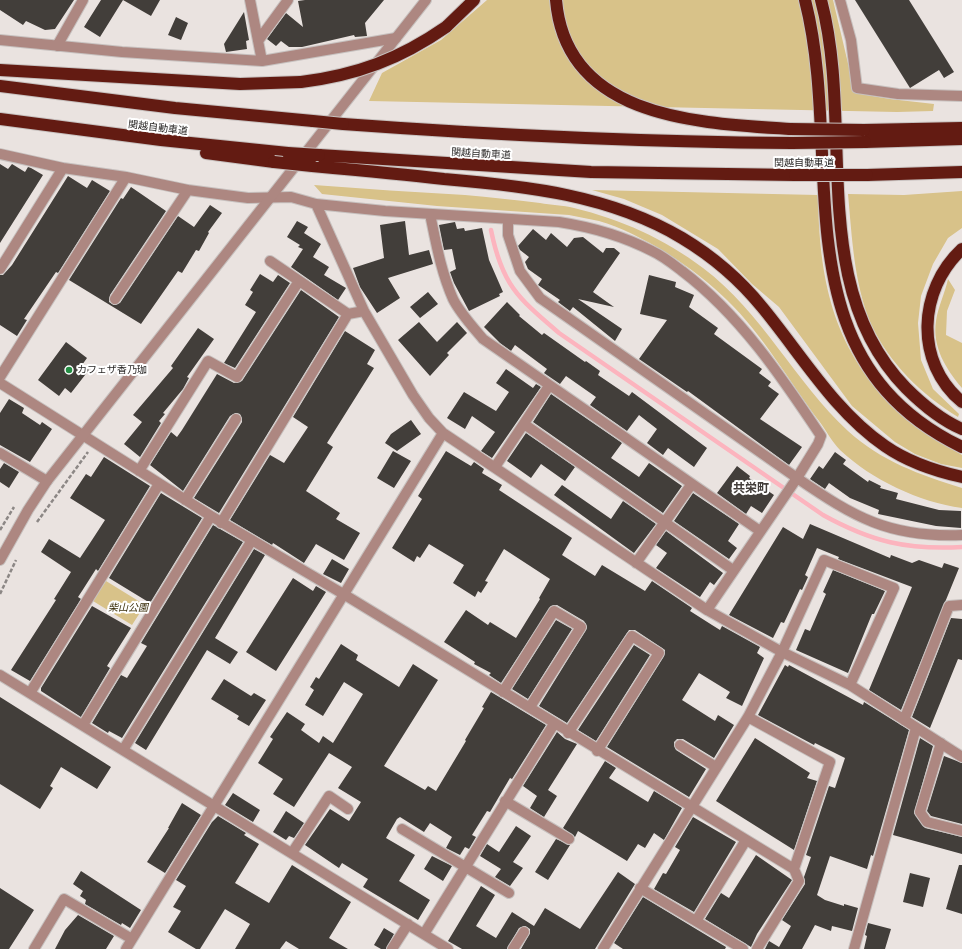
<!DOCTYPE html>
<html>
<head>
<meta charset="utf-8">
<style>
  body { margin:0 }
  canvas { display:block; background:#eae3e0 }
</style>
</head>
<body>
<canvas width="962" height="949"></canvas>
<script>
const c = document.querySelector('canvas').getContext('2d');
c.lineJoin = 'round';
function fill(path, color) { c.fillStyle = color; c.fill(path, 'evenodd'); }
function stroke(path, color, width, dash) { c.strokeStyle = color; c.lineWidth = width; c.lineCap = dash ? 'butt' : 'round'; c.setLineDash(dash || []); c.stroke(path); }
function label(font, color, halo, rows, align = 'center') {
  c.font = font + ' Literata,"Noto Sans JP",serif'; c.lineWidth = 4; c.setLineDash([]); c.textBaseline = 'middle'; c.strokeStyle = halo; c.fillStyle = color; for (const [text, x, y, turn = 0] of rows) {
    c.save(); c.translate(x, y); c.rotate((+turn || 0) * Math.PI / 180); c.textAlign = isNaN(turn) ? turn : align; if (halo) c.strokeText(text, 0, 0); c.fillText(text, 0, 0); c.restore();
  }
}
fill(new Path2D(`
  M487,0H833L855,93L890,99L934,104L933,111L897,112L369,101L382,73L441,40Z
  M314,185C365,189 415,192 465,195C490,197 515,200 540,203C551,205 563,205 574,208C620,219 665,239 703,268C762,312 795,382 848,431C881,461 920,475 962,488V508C919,502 872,480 840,450C832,442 826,430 819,421C789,381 763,335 727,300C696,269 641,233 599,221C589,219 579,217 569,215L437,206L322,194Z
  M592,190L818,195C819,277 832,347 893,406C911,424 940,442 962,455V468L941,464L915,454L895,442L852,406L779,307L752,284L718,249L662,215L624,199Z
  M962,191V228L948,238L933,264L921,296L918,323L921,360L933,389L959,414L958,417C922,395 889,363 871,324C854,284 852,237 848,194L904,195Z
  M948,279L955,290L947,311L946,335L962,343V388C946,369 932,347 936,321C938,307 945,293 948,279Z
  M106,581L145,605L132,625L93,601Z`), '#d8c289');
stroke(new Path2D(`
  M491,230C502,285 518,298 559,333L823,515C872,542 907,550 962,547`), '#fcb4be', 4.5);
fill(new Path2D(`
  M0,0H74L55,29L45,30L26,21L23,25L0,10Z
  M101,0H160L151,16L123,0L100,37L84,27Z
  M305,0H384L365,23L367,36L355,37L354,35L302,47H289L281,41L276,46L267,39L286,13L303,27L298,1Z
  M855,0H909L954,72L944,78L939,70L910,88Z
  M244,12L249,40L246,41L247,49L226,52L224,44Z
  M176,17L188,23L181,40L168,35Z
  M0,164L8,169L12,164L25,172L28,167L31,168L43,175L0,243Z
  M68,176L87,188L92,180L110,191L58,273L56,272L24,319L27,320L17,336L0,325V275H3L12,265Z
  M131,187L166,211L110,295L109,302L114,305L120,303L178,216L194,227L210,205L222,213L208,232L209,233L199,251L196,250L182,273L178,271L141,324L69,280L121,198L123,199Z
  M297,221L308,227L304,233L321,244L313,257L329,267L324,275L346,288L338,300L291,267L303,249L298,247L300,245L287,237Z
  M405,221L409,255L429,250L433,264L388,278L400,298L377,313L360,287L353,268L384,258L380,225Z
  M455,222L457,229L464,228L465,231L482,228L489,260L503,292L499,294L500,296L469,311L454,283L450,272L456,269L452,249L444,250L439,225Z
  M533,229L546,240L551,233L567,247L574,238L583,237L603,253L606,248H614L620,253L593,292L614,307L578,299L622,329L615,341L573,307L570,311L558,302L560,300L538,285L542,279L528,269L525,262L529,257L520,250L518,246Z
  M260,274L273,282L278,275L290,283L235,368L224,363L256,312L245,305L253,292L250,290Z
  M649,275L676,282L675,287L694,295L689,307L718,328L714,334L762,369L759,373L771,382L768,386L779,394L760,419L802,447L789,465L688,391L687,392L639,359L667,320L640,314Z
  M301,290L339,317L219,513L194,498L242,422V419L240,414L236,413L230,416L183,491L150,465L171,432L177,437L182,430L217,374L234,383L242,381Z
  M428,292L438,304L420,318L410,307Z
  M507,302L520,315L519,316L542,335L544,333L585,362L586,361L600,371L598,375L629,396L632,392L707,448L694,467L668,448L663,455L647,443L657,429L639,415L627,431L590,405L596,397L566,376L560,384L544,373L547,369L515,345L511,351L500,343L484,327Z
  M419,322L437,342L457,322L467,333L447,353L449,355L430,376L398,340Z
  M198,328L214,339L187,377L189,378L183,389L163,413L165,414L159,421L161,423L140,457L124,444L142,422L133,415L173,368L171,366Z
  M345,331L375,350L367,364L374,368L327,443L333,447L306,491L340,513L336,519L360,533L344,560L316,544L304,563L273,543L272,545L230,520L270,455L284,463L308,427L293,417Z
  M66,342L87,358L82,365L89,370L71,393L65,388L59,396L38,380Z
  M506,369L533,388L536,384L541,387L492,458L481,451L495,432L472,416L465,429L447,418L464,392L496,411L509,392L496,383Z
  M551,394L622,443L611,458L639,477L649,463L682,486L663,513L533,422Z
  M9,399L24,408L22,413L40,425L42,422L52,429L30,462L0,445V413Z
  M411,420L421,434L397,451L385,443L391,434Z
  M526,433L575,467L565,481L541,464L531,478L507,461Z
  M393,451L411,461L394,488L377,478Z
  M446,451L471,466L474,462L484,469L482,473L502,485L499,490L572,538L562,555L595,576L602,565L645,591L652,581L692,608L690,611L712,625L720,630L722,626L760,647L757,653L764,658L742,706L726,698L730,692L699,673L682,700L715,721L718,715L734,725L714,758L683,739H677L674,742V745L676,750L706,769L689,797L607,747L664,656L665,650L635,630H629L567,723L539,706L586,630L587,627L584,621L557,605L551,606L501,683L489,675L491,673L474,664L475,662L444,642L466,610L488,625L490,622L516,638L540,599L539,598L550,579L504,549L485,581L488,582L481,593L478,591L475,597L453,583L464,565L429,544L420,558L417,556L414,562L392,548L422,499L418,496Z
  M835,452L846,460L843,464L868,482L869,480L881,486L880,488L898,493L896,499L939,510L961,511V528L936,526L878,514L879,510L850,498L829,483L825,489L810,479L819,466L823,469Z
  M104,457L150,486L98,571L96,569L82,591L78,597L81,599L30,681L11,670L56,600L54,599L71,572L41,552L49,539L80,558L92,540L105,520L70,498L86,474L91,477Z
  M4,463L19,472L9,488L0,482V469Z
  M737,466L750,476L749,478L774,495L762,513L751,506L746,514L717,493Z
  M562,485L611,519L623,501L656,524L634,553L554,495Z
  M161,493L202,518L150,603L109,578Z
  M693,493L739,524L728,541L737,548L729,559L674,521Z
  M810,524L890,558L891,555L912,563L919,560L942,568L944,563L959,568L901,710L869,690L912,587L838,559L839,557L817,548L805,575L808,577L802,590L800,589L784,623L781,622L773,638L729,615L783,527L803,539Z
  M213,525L243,542L122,738L109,731L108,733L92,723L121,675L127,678L147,646L141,643Z
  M666,531L723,573L714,585L710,582L700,597L656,568L667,553L656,545Z
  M254,549L265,555L215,638L238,652L230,664L207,650L146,750L135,743Z
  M332,559L349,569L341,583L323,574Z
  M833,570L885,591L874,614H872L848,673L796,650L805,629L810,631L826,594L823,592Z
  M293,578L313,591L316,586L326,592L276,671L246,652Z
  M92,606L131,628L107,666L110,668L81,717L41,691V688Z
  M951,618L962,619V660L958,659L930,728L912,717Z
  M556,620L572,629L528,699L512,689Z
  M341,644L358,655L356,660L399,687L413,664L438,680L384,766L425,790L428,786L436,791L466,741L465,740L484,708L482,707L491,692L546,725L512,779L510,778L490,812L487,811L472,835L476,837L469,849L465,847L460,855L446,848L452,837L430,823L424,832L400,817L397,819L386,838L415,855L399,881L430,900L418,920L363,887L368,879L342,863L339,868L305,845L330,809L349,821L361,802L338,788L352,767L329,753L294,807L273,794L283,779L258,763L273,739L270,737L287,712L305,724L301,730L319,743L323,736L333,743L363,694L344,682L323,716L305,705L314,690L310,687L316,677L319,679Z
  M634,645L650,655L596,741L578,730Z
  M785,665L788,667L789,665L863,705L864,702L909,730L873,856L871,855L867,869L830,856L817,895L825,900L844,906V904L858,908L852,931L832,926L831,931L815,925L802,949H765L769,941L779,947L791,926L782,920L805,884L804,877L811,857L806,855L829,786L835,788L845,758L815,743L814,745L758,715Z
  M224,679L251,696L254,693L266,700L249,726L237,719L239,716L211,699Z
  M0,697L111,767L97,789L61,767L50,786L53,788L40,809L0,784Z
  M557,732L565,739L577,744L548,790L557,796L544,817L530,808L537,796L523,786Z
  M755,738L810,773L807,778L817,781L794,850L716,801Z
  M920,738L933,746L914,813L925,828L962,837V854L893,835Z
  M944,756L962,763V824L931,816L927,811Z
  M605,761L616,768L609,778L648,802L654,791L682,808L664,840L654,833L645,848L638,844L627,861L578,831L575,837L563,828Z
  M233,793L260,810L253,822L225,805Z
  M182,803L201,815L165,873L147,862L169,828H168Z
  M286,811L304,823L294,838L289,836L286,840L273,832Z
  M218,816L246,833L244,835L259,844L235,883L269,903L292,865L351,902L329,938L348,949H299L286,941L280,949H235L250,924L225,909L200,949H196L168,932L181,911L173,907L186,886L176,880L212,822Z
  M693,817L736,842L694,912L654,889L663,873L666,874L680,850L675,847Z
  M516,826L531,836L513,862L523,868L510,886L495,877L501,869L480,856L487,844L499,852Z
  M556,839L570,845L548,880L535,872Z
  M756,855L792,880L757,934L751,947L705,919L721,893L729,898Z
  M432,856L452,866L443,881L424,869Z
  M959,865H962V914L946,909Z
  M81,871L141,910L130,928L122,923L121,925L85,904L86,900L80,896L83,891L73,884Z
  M618,872L635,884L595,949H521L530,933V929L525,926L519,928L507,949H462L448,941L481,886L495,895L476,926L496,938L512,912L534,926L545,908L580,929Z
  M910,873L930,878L923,907L903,902Z
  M0,888L34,910L9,949H0Z
  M643,897L726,947L725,949H623L614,943Z
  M78,915L114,936L106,949H55L65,930Z
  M868,923L891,929L885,949H864L867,936L865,935Z
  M384,928L394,934L386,949H381L374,945Z`), '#423e3a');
const minor = new Path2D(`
  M250,0L262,61
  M840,0L851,40L857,88L898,94L962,96
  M0,40L122,52L262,61L396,38
  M258,41L288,0
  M57,46L83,0
  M0,154L63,168L126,177L188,190L248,198L291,197L316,204L385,211L559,222C591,227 623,236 652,251C663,256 673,264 682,271C740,315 781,376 821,436L818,444L797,478L707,610
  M316,204L364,311L413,395L429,418L443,433L707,610L782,652L850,685L962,757
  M430,214C436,243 441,272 453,299C460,313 472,326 483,339L760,531
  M508,219V235L520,271L540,298L797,478C854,517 889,538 962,535
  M270,261L348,314
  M0,269L63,168
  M115,299L188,190
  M0,377L126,177
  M0,383L211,516L345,595L794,869
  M524,424L733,570
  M0,453L47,481
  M495,467L549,386
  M139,471L208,361L237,377L299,281
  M185,500L236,419
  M221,523L348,314L364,311
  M636,563L691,485
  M0,675L448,949
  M503,692L554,611L581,627L530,707
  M30,693L159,484
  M748,717L830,762L794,869L799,881L757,949
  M904,720L949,606L962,605
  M83,725L211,516
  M568,733L632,636L659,653L597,751
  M941,743L920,812L927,822L962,831
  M680,745L716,767
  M123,750L252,540
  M505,801L569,839
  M402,829L509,893
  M292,853L329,796L348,809
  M640,888L743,949
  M696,921L746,840
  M424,934L554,724
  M34,949L64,899L132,939
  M126,949L443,433
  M392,949L408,924
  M513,949L524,932
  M603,949L748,717L782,652L824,560L894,588L850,685
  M854,949L916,728`);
const tertiary = new Path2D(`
  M0,560L28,510L47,481L426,0`);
const motorway = new Path2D(`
  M556,0C566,119 699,123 790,129
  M805,0C846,160 776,357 962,447
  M821,0C855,126 806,286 906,388C922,404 941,420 962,429
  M446,27L474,0
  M0,70L240,84L301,82
  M0,86L175,108L313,121
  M0,119L161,140L288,153
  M343,124C493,135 642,142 792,143
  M864,130L962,128
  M865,142L962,139
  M206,153L274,162
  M319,155L591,172L795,175
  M312,166C356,170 400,174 444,179C526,186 610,195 682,238C712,256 740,280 762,307C801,354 834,411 885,446C908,462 935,471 962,477
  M867,175L962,172
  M962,249C918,290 914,362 962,402`);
stroke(minor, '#c7c1bf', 12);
stroke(tertiary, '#c7c1bf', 12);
stroke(motorway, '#c7c1bf', 14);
stroke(new Path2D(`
  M37,522L88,452
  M0,530L14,507
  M0,594L16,560`), '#8c8785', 2.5, [4, 2]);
stroke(minor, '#ad8781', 10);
stroke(tertiary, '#ad8781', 10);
stroke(motorway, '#631b12', 12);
const motorwayBridge = new Path2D(`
  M301,82C357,75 400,59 446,27
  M313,121L343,124
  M790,129L864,130
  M792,143L865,142
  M288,153L319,155
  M274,162L312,166
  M795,175H867`);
stroke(motorwayBridge, '#c7c1bf', 14, []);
stroke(motorwayBridge, '#631b12', 12);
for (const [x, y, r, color] of [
  [69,370,4,"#258e44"]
]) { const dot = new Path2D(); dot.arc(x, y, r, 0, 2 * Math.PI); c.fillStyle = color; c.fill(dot); stroke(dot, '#fff', 1.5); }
label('10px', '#2a2827', '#fff', [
  ["関越自動車道",158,128,7],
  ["関越自動車道",481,154,3],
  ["関越自動車道",804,163]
]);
label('10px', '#2a2827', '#fff', [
  ["カフェザ香乃珈",77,370]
], 'left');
label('italic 10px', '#3b2f0b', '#fff', [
  ["柴山公園",128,608]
]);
label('bold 12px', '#433e3b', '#fff', [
  ["共栄町",751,488]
]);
</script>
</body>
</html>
